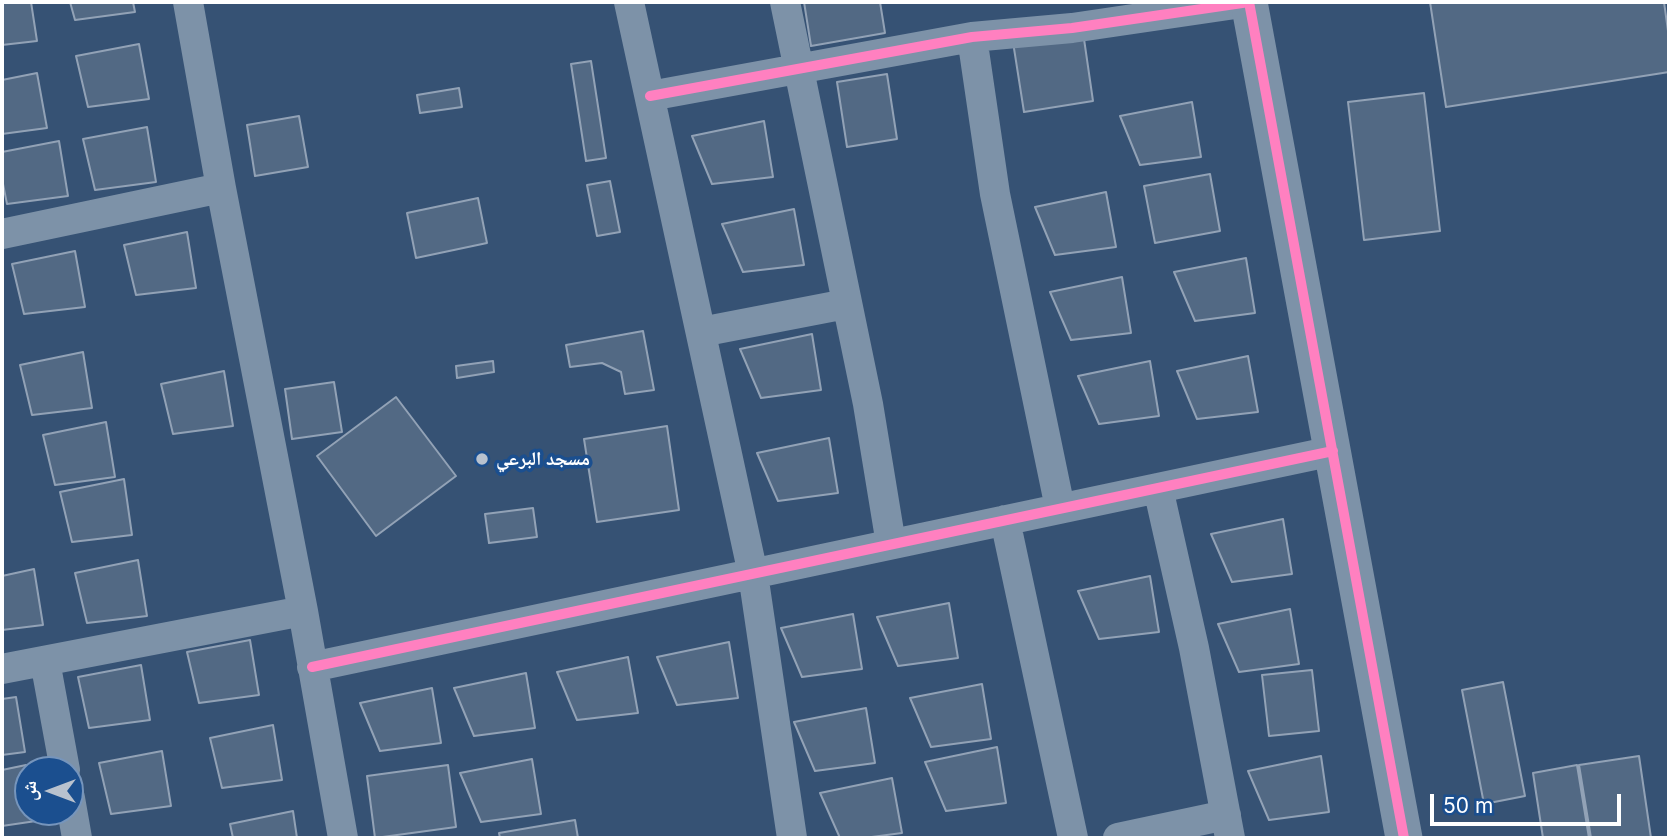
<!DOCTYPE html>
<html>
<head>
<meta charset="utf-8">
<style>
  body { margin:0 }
  #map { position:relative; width:1671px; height:840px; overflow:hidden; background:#365274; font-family:Inter,"Noto Naskh Arabic",sans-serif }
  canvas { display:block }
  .frame { position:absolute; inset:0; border:4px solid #fff; pointer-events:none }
  .north { position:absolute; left:14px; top:756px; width:70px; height:70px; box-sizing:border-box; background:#1b4f8f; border:2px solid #7695bc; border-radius:50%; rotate:270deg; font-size:19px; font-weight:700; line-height:28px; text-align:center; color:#fff }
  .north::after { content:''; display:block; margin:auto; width:24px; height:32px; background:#b9c2ce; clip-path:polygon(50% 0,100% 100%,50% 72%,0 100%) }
  .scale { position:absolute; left:1430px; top:794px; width:191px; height:32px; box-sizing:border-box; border:4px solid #fff; border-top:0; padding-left:9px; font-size:21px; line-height:24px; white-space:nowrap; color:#fff; -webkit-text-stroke:5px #1b4f8f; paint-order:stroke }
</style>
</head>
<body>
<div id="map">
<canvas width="1671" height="840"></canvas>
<div class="frame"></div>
<div class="north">ش</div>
<div class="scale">50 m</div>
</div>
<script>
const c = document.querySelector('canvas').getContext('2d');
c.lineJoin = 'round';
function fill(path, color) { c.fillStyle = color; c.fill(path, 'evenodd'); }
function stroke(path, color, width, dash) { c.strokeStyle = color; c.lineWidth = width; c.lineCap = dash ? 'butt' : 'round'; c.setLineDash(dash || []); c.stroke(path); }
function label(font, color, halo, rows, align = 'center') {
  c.font = font + ' Inter,"Noto Naskh Arabic",sans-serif'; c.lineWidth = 7; c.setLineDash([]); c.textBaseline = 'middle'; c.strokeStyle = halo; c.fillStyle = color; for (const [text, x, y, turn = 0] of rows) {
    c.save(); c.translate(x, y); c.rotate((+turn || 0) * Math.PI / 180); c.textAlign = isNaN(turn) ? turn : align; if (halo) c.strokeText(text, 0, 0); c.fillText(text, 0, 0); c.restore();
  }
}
const building = new Path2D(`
  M2,2H31L37,41L2,45Z
  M70,2H133L135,12L75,20Z
  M804,2H880L885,33L811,46Z
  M1430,2H1664L1669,38V72L1446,107Z
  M1083,32L1093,101L1024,112L1013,42Z
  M139,44L149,99L88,107L76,56Z
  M591,61L606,158L586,161L571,64Z
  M37,73L47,128L2,134V80Z
  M887,74L897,139L847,147L837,82Z
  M459,88L462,107L420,113L417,95Z
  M1424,93L1440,231L1364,240L1348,102Z
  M1192,102L1201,157L1140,165L1120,116Z
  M299,116L308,167L255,176L247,125Z
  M764,121L773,177L712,184L692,136Z
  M147,127L156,182L95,190L83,139Z
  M59,141L68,196L7,204L2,179V152Z
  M1210,174L1220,231L1155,243L1144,186Z
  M610,181L620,232L597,236L587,185Z
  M1106,192L1116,247L1055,255L1035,207Z
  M478,198L487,243L416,258L407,213Z
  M794,209L804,265L743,272L722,224Z
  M187,232L196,288L136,295L124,245Z
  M75,251L85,307L24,314L12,264Z
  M1246,258L1255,313L1195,321L1174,272Z
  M1122,277L1131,333L1071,340L1050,292Z
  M643,331L654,390L625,394L621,372L602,363L570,367L566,345Z
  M812,334L821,390L761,398L740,349Z
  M83,352L92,408L32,415L20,365Z
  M1248,356L1258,412L1197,419L1177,371Z
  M493,361L494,372L457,378L456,366Z
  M1150,361L1159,416L1099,424L1078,376Z
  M224,371L233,426L173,434L161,384Z
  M334,382L342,432L292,439L285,389Z
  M396,397L456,476L376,536L317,456Z
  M106,422L115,477L55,485L43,435Z
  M667,426L679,510L597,522L584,439Z
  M829,438L838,493L778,501L757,453Z
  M124,479L132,535L72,542L60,492Z
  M533,508L537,537L489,543L485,514Z
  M1283,519L1292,574L1232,582L1211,534Z
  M138,560L147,616L87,623L75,573Z
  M34,569L43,625L2,630V576Z
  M1150,576L1159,632L1099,639L1078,591Z
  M949,603L958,658L898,666L877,617Z
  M1290,609L1299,664L1239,672L1218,624Z
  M853,614L862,669L802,677L781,628Z
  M250,640L259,695L199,703L187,652Z
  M729,642L738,698L677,705L657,657Z
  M628,657L638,713L577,720L557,672Z
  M141,665L150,720L89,728L78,677Z
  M1312,670L1319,731L1269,736L1262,675Z
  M526,673L535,728L474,736L454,688Z
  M1503,682L1525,796L1484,804L1462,690Z
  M982,684L991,739L931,747L910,698Z
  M432,688L441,743L380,751L360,703Z
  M16,697L25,752L2,755V699Z
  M866,708L875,763L815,771L794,722Z
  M273,725L282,780L222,788L210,738Z
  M997,747L1006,803L946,811L925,762Z
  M162,751L171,806L111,814L99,763Z
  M1321,756L1329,812L1269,820L1248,771Z
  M1639,756L1651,838H1591L1579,765Z
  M532,759L541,814L481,822L460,773Z
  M26,765L28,812H34L36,821L2,826V770Z
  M448,765L456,827L375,838L367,776Z
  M1577,765L1589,838H1543L1533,773Z
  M892,778L902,833L864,838H840L820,793Z
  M293,811L297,838H233L230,824Z
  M575,820L578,838H500L499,833Z`);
fill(building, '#526984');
stroke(building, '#92a2b6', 2);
stroke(new Path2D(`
  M188,2L221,188L303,611L343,838
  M629,2L753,574L792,838
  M785,2L868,404L891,544
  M972,37L995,194L1060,508
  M650,96L972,37L1072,28L1249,2
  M2,234L221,188
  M701,332L846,304
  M1158,488L1194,648L1230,838
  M1005,520L1073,838
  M45,661L65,770
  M312,667L1333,451
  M2,669L303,611
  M70,798L77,838
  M1118,838L1226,815`), '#7d92a8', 30);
stroke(new Path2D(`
  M1249,2L1404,838`), '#7d92a8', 37);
stroke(new Path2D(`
  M650,96L972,37L1072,28L1249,2L1404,838
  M312,667L1333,451`), '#ff80c0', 10);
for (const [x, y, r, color] of [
  [482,459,7,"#b9c2ce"]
]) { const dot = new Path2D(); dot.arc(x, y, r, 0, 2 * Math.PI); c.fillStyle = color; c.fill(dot); stroke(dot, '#1b4f8f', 2.5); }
label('bold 19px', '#fff', '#1b4f8f', [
  ["مسجد البرعي",496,459]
], 'left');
</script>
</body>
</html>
